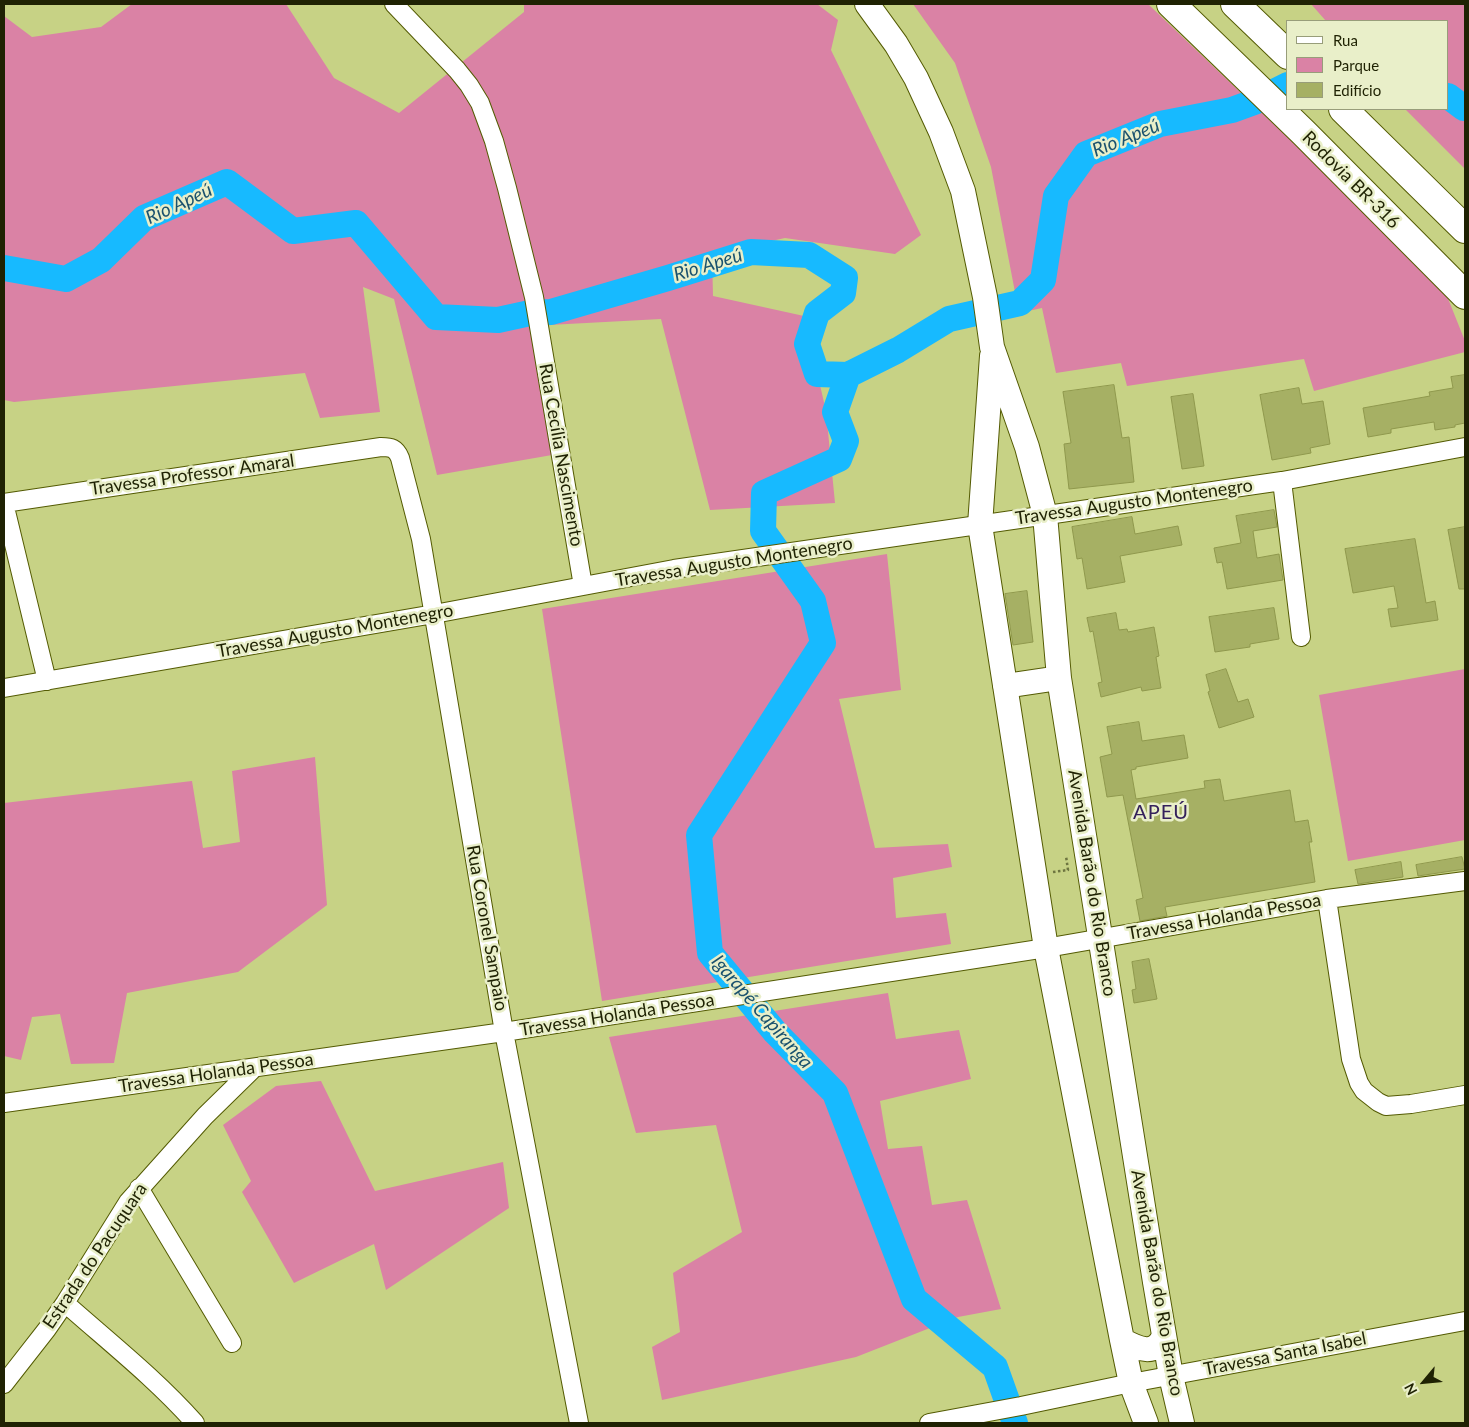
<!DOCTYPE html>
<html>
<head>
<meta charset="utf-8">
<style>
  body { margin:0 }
  #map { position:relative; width:1469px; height:1427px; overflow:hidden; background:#c7d285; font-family:Lato,sans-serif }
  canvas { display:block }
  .frame { position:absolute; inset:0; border:5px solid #1f2203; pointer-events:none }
  .legend { position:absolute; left:1286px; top:20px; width:162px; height:90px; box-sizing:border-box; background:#e9efc9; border:1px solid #989d7a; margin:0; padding:6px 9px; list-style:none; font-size:15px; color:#1f2203 }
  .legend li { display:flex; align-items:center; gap:10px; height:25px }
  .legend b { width:25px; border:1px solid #989d7a }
  .north { position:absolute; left:1399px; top:1357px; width:50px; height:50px; -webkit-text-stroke:4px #e9efc9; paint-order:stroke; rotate:242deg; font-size:14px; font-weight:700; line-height:20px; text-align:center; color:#1f2203 }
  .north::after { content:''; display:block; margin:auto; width:18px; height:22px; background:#1f2203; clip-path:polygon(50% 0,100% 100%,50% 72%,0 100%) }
</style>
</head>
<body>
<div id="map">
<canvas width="1469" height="1427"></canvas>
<div class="frame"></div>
<ul class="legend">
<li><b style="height:6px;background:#fff"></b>Rua</li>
<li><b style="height:14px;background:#da82a5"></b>Parque</li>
<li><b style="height:14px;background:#a6b064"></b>Edifício</li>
</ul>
<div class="north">N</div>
</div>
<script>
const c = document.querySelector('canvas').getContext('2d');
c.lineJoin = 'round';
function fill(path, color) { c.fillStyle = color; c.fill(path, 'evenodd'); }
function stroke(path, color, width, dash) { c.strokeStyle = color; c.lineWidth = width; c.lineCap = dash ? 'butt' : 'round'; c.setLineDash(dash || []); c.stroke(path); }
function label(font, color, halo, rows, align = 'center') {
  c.font = font + ' Lato,sans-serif'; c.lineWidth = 5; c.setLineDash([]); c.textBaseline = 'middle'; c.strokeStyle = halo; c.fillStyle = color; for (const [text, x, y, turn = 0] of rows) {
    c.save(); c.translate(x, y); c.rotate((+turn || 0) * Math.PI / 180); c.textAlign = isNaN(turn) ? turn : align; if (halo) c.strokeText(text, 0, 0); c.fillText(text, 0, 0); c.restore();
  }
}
fill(new Path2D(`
  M132,4H286L334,78L399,113L524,12V4H817L838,20L831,50L921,235L895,254L785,238L712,254L713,296L804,316L826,411L835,503L710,510L661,319L530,326L552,455L437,475L394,299L363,287L380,412L320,418L305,373L14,402L4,400V16L32,37L101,27Z
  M913,4H1148L1443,286L1465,341V352L1314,391L1304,359L1127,386L1121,363L1056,373L1042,308L1019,313L991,167L955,63Z
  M1311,4H1465V169L1405,109H1448V21H1326Z
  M887,554L901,690L839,699L875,848L948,844L952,867L893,878L896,918L946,913L951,944L602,1001L542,609Z
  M1465,669V840L1348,861L1319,695Z
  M315,757L327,905L238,972L127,993L114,1063L71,1064L60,1014L32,1017L21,1060L4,1056V803L192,781L203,848L240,842L232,771Z
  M888,993L896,1039L959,1030L971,1079L880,1101L888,1149L922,1146L932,1205L967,1200L1001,1309L958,1317L856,1357L662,1400L652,1347L680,1332L673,1273L742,1232L716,1125L636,1133L609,1037Z
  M321,1081L375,1191L503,1162L509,1208L386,1290L374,1244L294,1283L242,1192L251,1181L223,1125L276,1086Z`), '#da82a5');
stroke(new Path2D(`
  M1448,96L1464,108H1465
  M4,268L66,279L101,260L144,218L227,182L293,231L356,223L436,317L498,320L530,313L551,312L668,278L751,252L809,255L845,278L843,293L817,313L807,344L817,374L848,375L898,350L949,319L1020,303L1043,280L1056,196L1086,154L1160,124L1232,110L1254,102L1288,85
  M848,375L835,412L846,441L839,459L764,493L763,531L813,601L823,643L699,835L710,953L775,1032L835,1093L914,1299L995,1367L1015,1423`), '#17baff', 26);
const building = new Path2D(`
  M1465,375V423L1455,425V427L1435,430L1434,422L1391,429V433L1368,437L1363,408L1430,396L1429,392L1453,388L1451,377Z
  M1114,385L1122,438L1129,437L1134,482L1069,489L1064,444L1071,443L1063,392Z
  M1299,388L1302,404L1323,401L1330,444L1310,448L1311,453L1272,460L1260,395Z
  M1193,394L1204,466L1182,469L1171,397Z
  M1274,510L1277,527L1253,531L1257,558L1279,554L1283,580L1227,589L1222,562L1217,563L1214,548L1241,543L1236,516Z
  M1132,517L1135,534L1178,526L1182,545L1120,556L1125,582L1087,589L1082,558L1077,559L1072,527Z
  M1465,527V589H1459L1448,530Z
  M1415,539L1426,603L1435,601L1438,620L1391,627L1388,609L1398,608L1394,586L1353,593L1345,549Z
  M1027,591L1033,642L1013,645L1005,594Z
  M1274,608L1279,639L1250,644V647L1215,652L1209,617Z
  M1116,613L1119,630L1127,629L1128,632L1154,627L1159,656L1156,657L1161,688L1142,691L1141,687L1101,697L1098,683L1102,682L1093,631L1090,632L1087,618Z
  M1226,669L1238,702L1248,699L1254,717L1219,728L1208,692L1210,691L1206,675Z
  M1139,722L1142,741L1184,735L1188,758L1136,767V769L1131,770L1136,799L1205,788L1204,781L1220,779L1224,801L1290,790L1295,822L1308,820L1312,842H1309L1315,882L1165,907L1167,916L1140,921L1136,900L1143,898L1123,795L1107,797L1100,757L1112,754L1107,727Z
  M1462,857L1465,869L1418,876L1416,865Z
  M1401,862L1403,877L1358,884L1355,870Z
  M1149,959L1157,999L1134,1003L1132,990L1136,989L1132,962Z`);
fill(building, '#a6b064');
stroke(building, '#8f984d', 1);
const minor = new Path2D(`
  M394,4L457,70L469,85L480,103L494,141L507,188L534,297L583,586
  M1282,481L1301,637
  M4,503L381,447C391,447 396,448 400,458L421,539L504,1032L579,1423
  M4,503L47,681
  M4,688L434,614L674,569L1282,481L1465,447
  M1327,899L1351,1059L1359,1083L1364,1091L1378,1102L1386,1106L1411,1104L1465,1095
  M4,1103L504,1032L1046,948L1327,899L1465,881
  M139,1188L232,1343
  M65,1303C109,1342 156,1379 195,1423
  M4,1384L47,1329L65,1303L128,1202L205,1116L254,1068
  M929,1423L1021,1406L1131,1383L1465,1321`);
const secondary = new Path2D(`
  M867,4L896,44L916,78L941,132L963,191L985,297L992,347L1027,447L1045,515L1059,678L1155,1282L1171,1376L1182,1423
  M992,356L980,525L1046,948L1122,1340L1131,1383L1146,1423
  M1005,686L1059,678
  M1122,1340C1138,1349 1156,1357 1164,1335`);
const trunk = new Path2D(`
  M1171,4L1304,133L1465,295
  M1235,4L1288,55
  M1343,109L1465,229`);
stroke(minor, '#545b03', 20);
stroke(secondary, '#545b03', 26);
stroke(trunk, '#545b03', 30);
stroke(new Path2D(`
  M1053,872L1068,870L1066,856`), '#6e7540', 2.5, [2.5, 2.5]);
stroke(minor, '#fff', 18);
stroke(secondary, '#fff', 24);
stroke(trunk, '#fff', 28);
label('18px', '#1f2203', '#e9efc9', [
  ["Rodovia BR-316",1351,180,45],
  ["Rua Cecília Nascimento",561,455,80],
  ["Travessa Professor Amaral",192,475,-8],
  ["Travessa Augusto Montenegro",1134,502,-8],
  ["Travessa Augusto Montenegro",734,562,-9],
  ["Travessa Augusto Montenegro",335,631,-10],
  ["Avenida Barão do Rio Branco",1092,883,81],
  ["Travessa Holanda Pessoa",1224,917,-10],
  ["Rua Coronel Sampaio",487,928,80],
  ["Travessa Holanda Pessoa",617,1015,-9],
  ["Travessa Holanda Pessoa",216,1073,-8],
  ["Estrada do Pacuquara",95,1256,-56],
  ["Avenida Barão do Rio Branco",1157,1283,80],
  ["Travessa Santa Isabel",1285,1354,-11]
]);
label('italic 19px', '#1a526e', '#e9efc9', [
  ["Rio Apeú",1126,138,-22],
  ["Rio Apeú",179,204,-25],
  ["Rio Apeú",708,265,-17],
  ["Igarapé Capiranga",762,1012,49]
]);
c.letterSpacing = '1px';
label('20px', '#34215b', '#e9efc9', [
  ["APEÚ",1161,813]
]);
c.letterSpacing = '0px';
</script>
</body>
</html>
